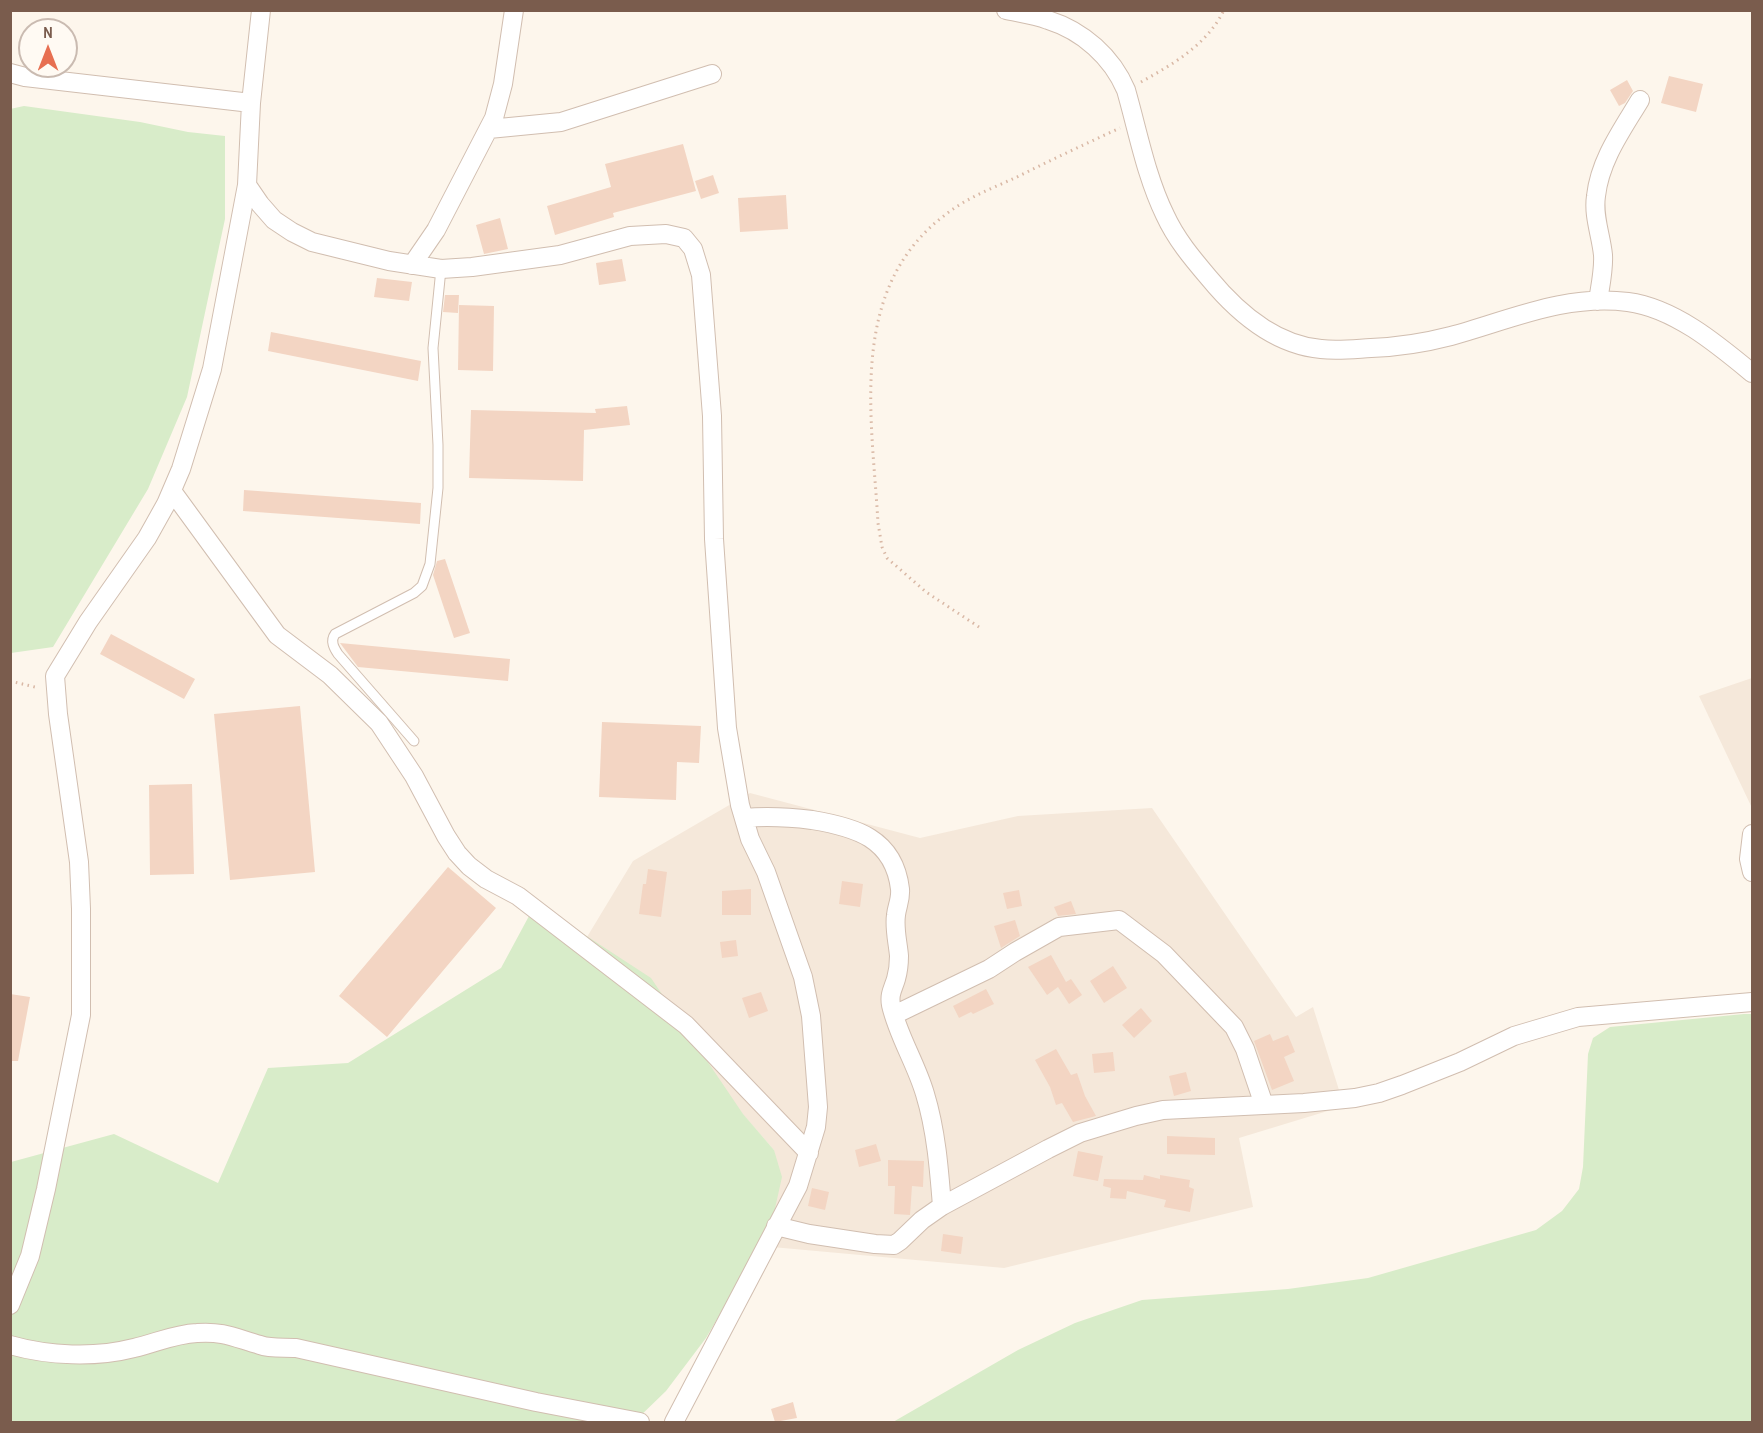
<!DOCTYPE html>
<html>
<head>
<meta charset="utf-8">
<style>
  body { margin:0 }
  #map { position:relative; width:1763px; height:1433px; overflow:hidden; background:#fdf6ec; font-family:"Archivo Narrow",sans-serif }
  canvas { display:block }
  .frame { position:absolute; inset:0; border:12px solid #7a5c4d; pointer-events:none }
  .north { position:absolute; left:18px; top:18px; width:60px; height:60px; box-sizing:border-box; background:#fffaf3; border:2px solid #cabbb1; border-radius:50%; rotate:0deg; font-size:16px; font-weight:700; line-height:24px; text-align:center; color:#7a5c4d }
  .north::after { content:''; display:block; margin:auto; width:21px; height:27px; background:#e76f51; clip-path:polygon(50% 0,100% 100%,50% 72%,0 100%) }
</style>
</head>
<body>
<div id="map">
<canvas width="1763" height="1433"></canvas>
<div class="frame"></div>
<div class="north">N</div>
</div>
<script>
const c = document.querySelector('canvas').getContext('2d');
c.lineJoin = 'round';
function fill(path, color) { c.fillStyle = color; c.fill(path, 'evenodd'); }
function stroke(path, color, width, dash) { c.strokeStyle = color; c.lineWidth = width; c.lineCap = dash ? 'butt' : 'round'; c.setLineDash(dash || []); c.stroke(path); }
fill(new Path2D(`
  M1752,678V808L1699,696Z
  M750,793L920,838L1018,816L1152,808L1296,1017L1313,1007L1344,1106L1239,1138L1253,1207L1004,1268L761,1246L774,1150L587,937L633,861Z`), '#f5e8da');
fill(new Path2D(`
  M24,106L140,122L188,132L225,136V219L187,397L148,489L53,647L11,653L10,109Z
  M536,903L651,978L743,1114L774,1150L782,1177L774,1213L740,1280L706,1338L666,1391L634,1422H11V1162L114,1134L218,1183L268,1068L348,1063L501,968Z
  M1744,1014H1752V1422H893L1018,1350L1075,1323L1142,1300L1288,1289L1368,1278L1536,1230L1562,1211L1579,1189L1583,1167L1588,1054L1593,1038L1610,1027Z`), '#d8ecc9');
fill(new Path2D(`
  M1669,76L1703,84L1696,112L1661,103Z
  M1627,80L1633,91L1625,103L1619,106L1610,90Z
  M683,144L696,191L613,213L614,217L555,235L547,206L611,187L605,164Z
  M713,175L719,193L701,199L695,181Z
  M786,195L788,229L740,232L738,198Z
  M500,218L508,249L484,254L476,225Z
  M622,259L626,281L599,285L596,263Z
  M377,278L412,282L409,301L374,297Z
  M445,295H459L458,313L443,312Z
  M459,305L494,306L493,371L458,370Z
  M271,332L421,361L418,381L268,351Z
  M627,406L630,425L584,430L583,481L469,478L471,410L596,413L595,409Z
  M244,490L421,503L420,524L243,511Z
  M445,559L470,633L454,638L433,575L437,561Z
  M111,634L195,679L184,699L100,654Z
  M340,643L510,659L508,681L358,667Z
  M300,706L315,872L230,880L214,714Z
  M602,722L701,726L699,763L677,762L676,800L599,797Z
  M192,784L194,874L150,875L149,785Z
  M448,867L496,908L387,1037L339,996Z
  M648,869L667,872L661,917L639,914L643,884H646Z
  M842,881L863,884L860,907L839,904Z
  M751,889V915H722V891Z
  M1019,890L1022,906L1007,909L1003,893Z
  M1071,901L1076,914L1058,916L1054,907Z
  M1015,920L1020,936L1001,948L994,926Z
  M736,940L738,956L722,958L720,942Z
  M1051,955L1066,982L1071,979L1082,995L1069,1004L1058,987L1047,995L1028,967Z
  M1113,966L1127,988L1104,1003L1090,981Z
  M986,989L994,1004L973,1014L971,1012L959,1018L953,1006Z
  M761,992L768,1011L749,1018L742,998Z
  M10,994L30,997L18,1061H10Z
  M1141,1008L1152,1021L1134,1038L1122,1025Z
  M1270,1034L1273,1041L1288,1035L1295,1052L1284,1057L1294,1081L1272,1090L1254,1041Z
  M1056,1049L1071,1075L1077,1073L1085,1096L1096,1116L1073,1122L1062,1103L1056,1105L1050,1087L1035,1060Z
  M1113,1052L1115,1071L1094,1073L1092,1054Z
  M1186,1072L1191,1091L1174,1096L1169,1076Z
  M1167,1136L1215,1138V1155L1167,1154Z
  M876,1144L881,1161L859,1167L855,1150Z
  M1078,1151L1103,1156L1098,1181L1073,1176Z
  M888,1160L924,1161L923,1187L912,1186L910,1215L894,1214L895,1186H888Z
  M1144,1175L1160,1179V1175L1190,1180L1189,1187L1194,1189L1190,1212L1164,1207L1166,1200L1127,1191L1126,1199L1110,1198L1111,1188L1103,1186L1104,1179L1143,1180Z
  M812,1188L829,1192L825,1210L808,1206Z
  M943,1234L963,1237L961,1254L941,1251Z
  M793,1402L797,1418L775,1422L771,1409Z`), '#f3d5c3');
const service = new Path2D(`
  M414,741L338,654C334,648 330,641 335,634L414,593L422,586L430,564L438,488V445L433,348L441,269`);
const minor = new Path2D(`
  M261,10L251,103L247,185L260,204L274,220L292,232L312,242L389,261L441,269L472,267L560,255L630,236L666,234L684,238L693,249L701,275L712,416L714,539L727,728L740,805L750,839L766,872L803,977L811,1016L818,1107L816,1127L798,1186L674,1422
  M1006,10C1020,13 1035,15 1048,20C1083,31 1112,57 1126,90C1138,132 1146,176 1165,215C1176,239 1192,258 1209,278C1237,312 1275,345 1321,349C1337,351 1354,349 1371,348C1398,347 1424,343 1451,336C1510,320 1564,294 1628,302C1674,308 1717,344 1752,373
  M10,73L25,77L251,103
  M489,129L561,122L712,74
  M412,265L436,230L494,118L503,84L514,10
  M1598,301C1600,287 1604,270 1603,255C1601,235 1593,216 1596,196C1600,160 1622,130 1640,100
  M172,491L277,635L330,675L379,723L414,776L446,836L457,853L469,866L486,879L518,896L686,1025L809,1153
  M744,818C768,816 788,817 812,820C855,827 894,838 900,889C901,899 897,906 896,915C894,929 898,943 899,956C899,963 898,972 896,979C893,989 889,994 891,1005C898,1036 916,1063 925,1094C936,1130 939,1168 942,1206
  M1752,834L1749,859L1752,872
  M894,1015L989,969L1015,952L1059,927L1119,920L1164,954L1234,1027L1245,1049L1264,1105
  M776,1226L809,1234L875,1244L894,1245L900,1241L922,1220L942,1206L1048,1149L1080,1133L1136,1116L1163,1110L1304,1103L1355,1098L1379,1093L1402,1085L1460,1062L1514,1036L1578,1017L1752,1002
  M10,1305L30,1256L46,1189L81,1015V909L79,862L58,714L55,676L88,622L147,538L166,504L181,469L212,369L247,185
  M10,1345C49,1356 95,1358 134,1348C156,1343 174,1334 197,1333C224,1331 235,1338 260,1345C271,1349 285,1347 296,1348L536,1402L640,1422`);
stroke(service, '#d1beb0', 11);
stroke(minor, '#d1beb0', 20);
stroke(new Path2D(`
  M1141,82C1173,64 1207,45 1224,10
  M979,627L926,592L887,558L882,547L878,523C872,416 847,289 945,215C966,198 993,188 1017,177C1051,160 1085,144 1120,128
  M10,681L39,688`), '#d9b8a5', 3, [1.5, 4.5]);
stroke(service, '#fff', 9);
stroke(minor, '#fff', 18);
</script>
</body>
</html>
